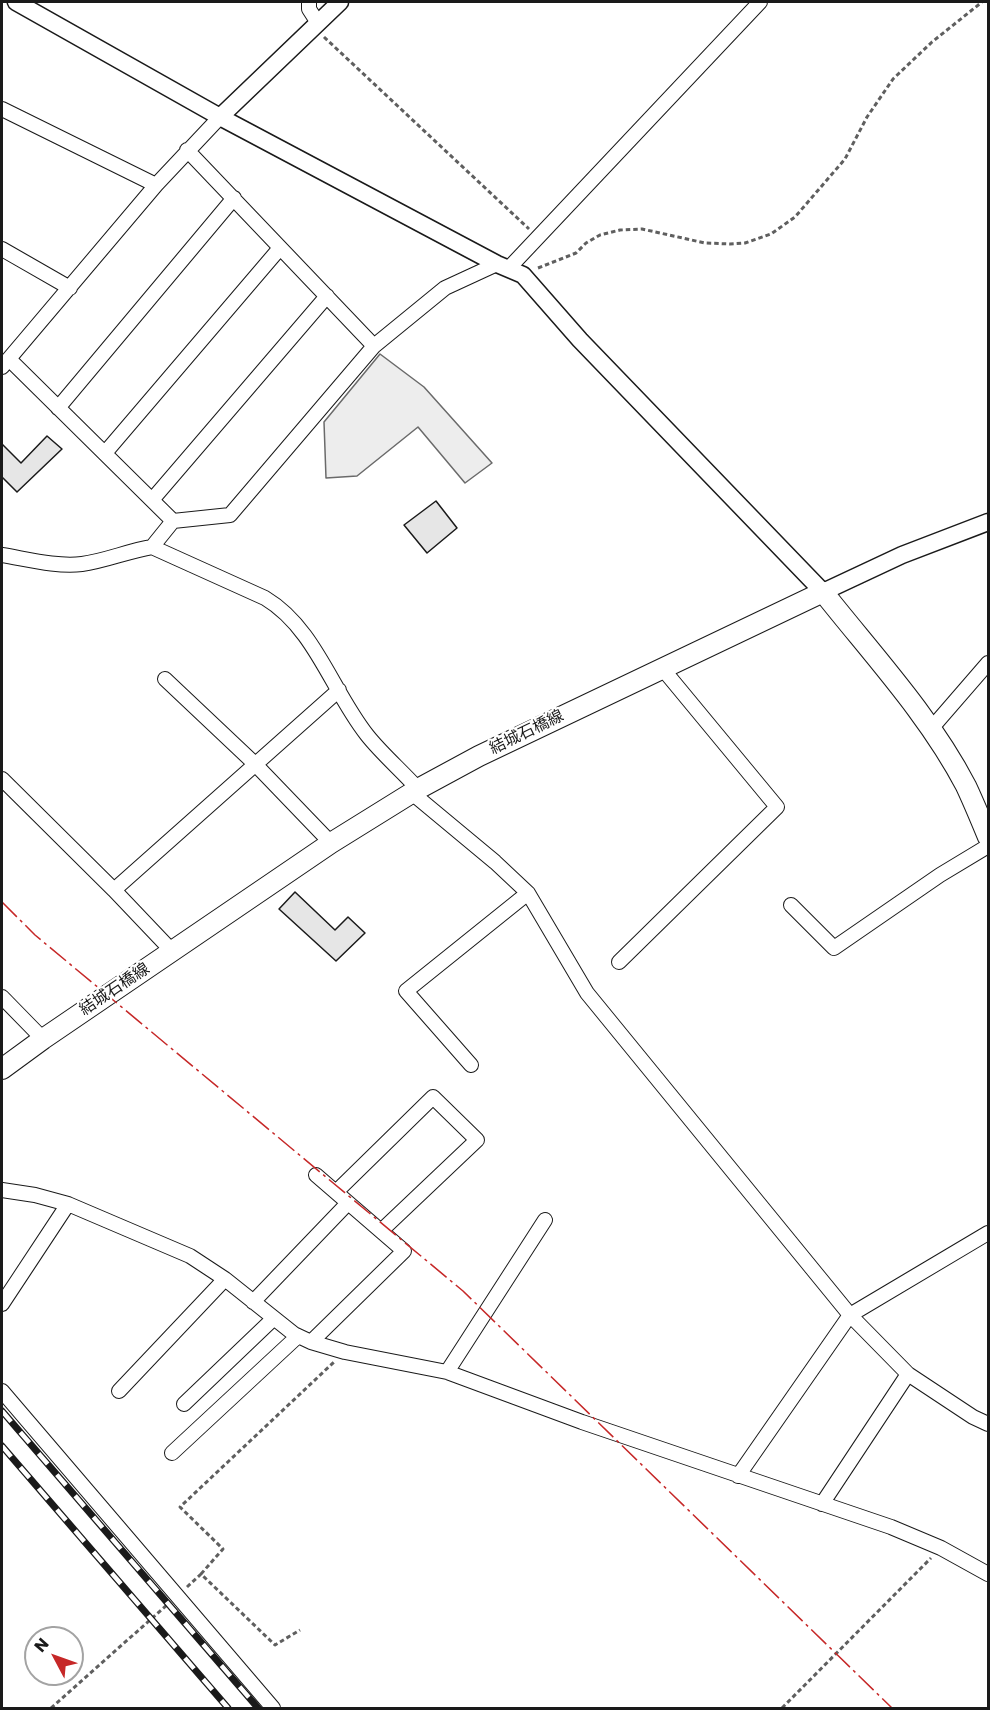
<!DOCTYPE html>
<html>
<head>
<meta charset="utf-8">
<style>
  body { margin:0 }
  #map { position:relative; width:990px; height:1710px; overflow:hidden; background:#fff; font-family:Poppins,sans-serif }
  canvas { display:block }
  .frame { position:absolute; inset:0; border:3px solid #1a1a1a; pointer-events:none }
  .north { position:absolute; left:24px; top:1626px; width:60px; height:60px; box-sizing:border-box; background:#fff; border:2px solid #a3a3a3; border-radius:50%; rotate:311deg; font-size:16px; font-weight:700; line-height:24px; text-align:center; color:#1a1a1a }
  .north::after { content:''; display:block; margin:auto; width:21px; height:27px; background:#c62828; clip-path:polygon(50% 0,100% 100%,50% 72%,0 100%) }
</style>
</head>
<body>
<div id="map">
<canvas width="990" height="1710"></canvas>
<div class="frame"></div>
<div class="north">N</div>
</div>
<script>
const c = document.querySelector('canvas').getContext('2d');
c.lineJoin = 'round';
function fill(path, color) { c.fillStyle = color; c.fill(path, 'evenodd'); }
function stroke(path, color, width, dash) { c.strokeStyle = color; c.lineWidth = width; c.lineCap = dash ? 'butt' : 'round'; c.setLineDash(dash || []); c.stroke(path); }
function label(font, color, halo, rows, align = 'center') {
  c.font = font + ' Poppins,"Noto Sans JP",sans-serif'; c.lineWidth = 4.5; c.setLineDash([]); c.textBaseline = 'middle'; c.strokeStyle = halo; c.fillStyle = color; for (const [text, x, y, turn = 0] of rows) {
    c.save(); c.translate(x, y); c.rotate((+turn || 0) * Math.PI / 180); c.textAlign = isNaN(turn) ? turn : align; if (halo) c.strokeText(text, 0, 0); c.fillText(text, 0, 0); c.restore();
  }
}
const built = new Path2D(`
  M380,354L424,387L492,463L465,483L418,427L357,476L326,478L324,422Z`);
fill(built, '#ededed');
stroke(built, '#6a6a6a', 1.5);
const building = new Path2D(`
  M47,436L62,449L17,492L2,477V444L21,463Z
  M436,501L457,528L427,553L404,525Z
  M295,892L335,930L348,917L365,933L336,961L279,909Z`);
fill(building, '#e6e6e6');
stroke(building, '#1a1a1a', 1.5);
const minor = new Path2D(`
  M309,2V9L318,23
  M2,109L156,185
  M187,150L374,346
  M2,249L70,288
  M509,268L760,2
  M9,359L173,521L230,515L374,346L445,288L497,264
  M2,367L156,185L220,117
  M58,408L234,198
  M105,453L280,248
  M152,500L327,296
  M152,547L173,521
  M2,555C27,559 56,567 82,564C105,561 128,551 152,547L265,598C315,628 332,691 367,735C382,754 402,771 418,789
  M165,679L255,764L331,843
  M930,730L988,663
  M2,779L114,890L172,951
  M412,793L495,862L528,893L587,993L850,1315L908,1374L973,1417L988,1424
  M114,890L339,690
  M791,905L834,948L940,875L988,846
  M619,962L777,807L662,668
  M2,997L43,1039
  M471,1065L406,991L528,893
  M2,1190L35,1195L68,1204L190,1256L225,1279L294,1334L311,1342L345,1352L447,1372L582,1422L891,1527L941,1548L988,1574
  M336,1192L433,1097L477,1140L381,1231
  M253,1302L348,1203
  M2,1304L68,1204
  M311,1342L404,1251L316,1175
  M447,1372L545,1220
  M2,1391L273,1708
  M119,1391L225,1279
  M184,1404L273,1319
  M172,1453L298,1336
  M738,1476L850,1315L988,1233
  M822,1504L908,1374`);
const tertiary = new Path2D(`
  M16,2L220,117L497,264L523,275L580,340L823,592L902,555L988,522
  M220,117L340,2`);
const secondary = new Path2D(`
  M2,1069L43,1039L331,843L418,789L479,756L823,592C872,654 929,715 966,786C974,803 981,820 988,837`);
stroke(minor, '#1a1a1a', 16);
stroke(tertiary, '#1a1a1a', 19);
stroke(secondary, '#1a1a1a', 22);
stroke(new Path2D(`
  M324,37L529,229
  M538,268L576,253L586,243L600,235L620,230L642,229L705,243L730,244L745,243L771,234L795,217L845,159L867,117L893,79L932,42L982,2
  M201,1574L223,1549L180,1507L334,1362
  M187,1587L201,1574L275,1645L300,1630
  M51,1708L168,1604
  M782,1708L931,1558`), '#5f5f5f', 3, [4.5, 3]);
stroke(minor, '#fff', 14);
stroke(tertiary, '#fff', 16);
stroke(secondary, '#fff', 20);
const rail = new Path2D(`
  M2,1411L258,1708
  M2,1446L228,1708`);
stroke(rail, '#1a1a1a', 7);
stroke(rail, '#fff', 4.5, [14]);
stroke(new Path2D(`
  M2,902L35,935L463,1291L892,1708`), '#c62828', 1.5, [21, 4.5, 3, 4.5]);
label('16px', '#1a1a1a', '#fff', [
  ["結城石橋線",527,733,-26],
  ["結城石橋線",115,990,-34]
]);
</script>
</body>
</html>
